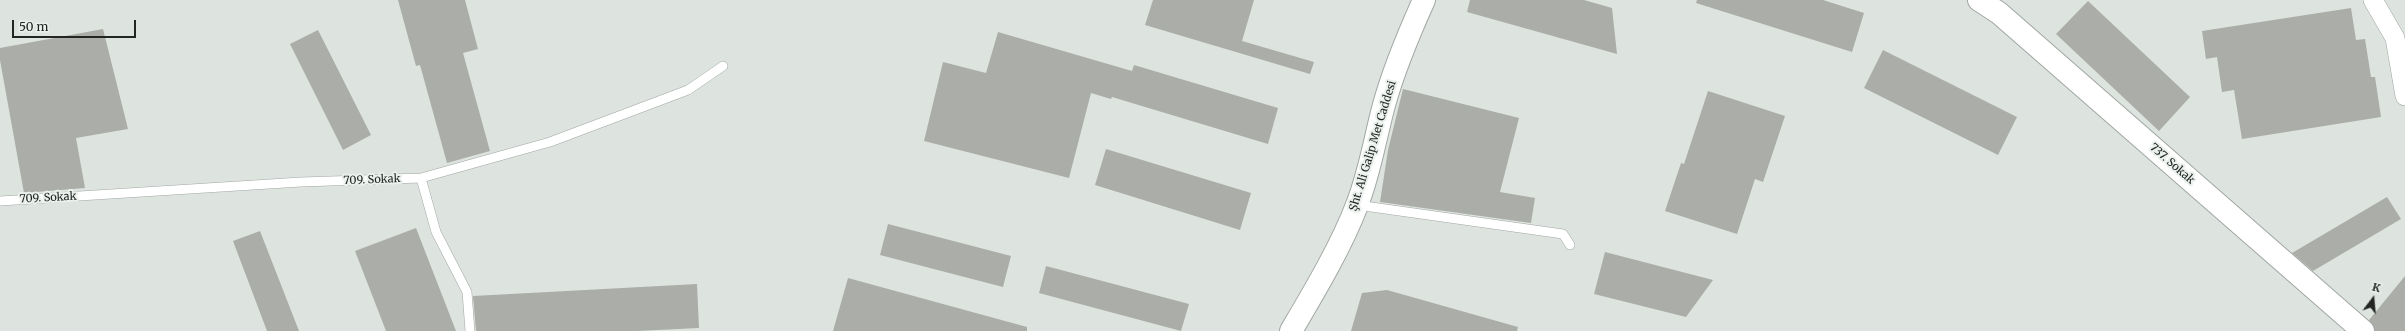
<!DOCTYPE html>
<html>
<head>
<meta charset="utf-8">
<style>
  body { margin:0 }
  #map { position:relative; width:2405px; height:331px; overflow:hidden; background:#dde3de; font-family:Merriweather,serif }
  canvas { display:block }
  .north { position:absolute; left:2353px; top:279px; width:40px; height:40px; -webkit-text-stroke:3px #eaf0eb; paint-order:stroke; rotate:16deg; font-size:11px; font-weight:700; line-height:16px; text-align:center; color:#222523 }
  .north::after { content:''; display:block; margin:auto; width:14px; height:18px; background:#222523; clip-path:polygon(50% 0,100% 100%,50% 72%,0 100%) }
  .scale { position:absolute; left:12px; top:20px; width:124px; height:18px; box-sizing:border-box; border:2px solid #222523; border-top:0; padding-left:5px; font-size:12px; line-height:14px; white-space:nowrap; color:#222523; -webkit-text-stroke:3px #eaf0eb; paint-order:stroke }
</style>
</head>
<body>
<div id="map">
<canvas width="2405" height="331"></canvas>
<div class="north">K</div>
<div class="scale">50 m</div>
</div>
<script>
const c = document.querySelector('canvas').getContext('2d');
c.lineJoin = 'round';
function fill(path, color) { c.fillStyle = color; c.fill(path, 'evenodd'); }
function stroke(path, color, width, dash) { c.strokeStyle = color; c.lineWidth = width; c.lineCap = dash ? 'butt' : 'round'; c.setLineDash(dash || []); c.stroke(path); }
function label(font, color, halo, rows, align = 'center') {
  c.font = font + ' Merriweather,serif'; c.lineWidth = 4; c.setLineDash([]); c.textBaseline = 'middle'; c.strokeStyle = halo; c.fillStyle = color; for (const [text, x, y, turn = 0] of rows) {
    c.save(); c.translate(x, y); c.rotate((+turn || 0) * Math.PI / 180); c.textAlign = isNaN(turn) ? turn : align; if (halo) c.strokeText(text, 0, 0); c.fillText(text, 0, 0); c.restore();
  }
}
fill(new Path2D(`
  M398,0H465L478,49L463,53L490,151L447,163L420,65L416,66Z
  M1153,0H1254L1242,41L1314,62L1310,74L1145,25Z
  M1470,0H1584L1612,8L1617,54L1467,12Z
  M1697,0H1823L1864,13L1852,52L1696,3Z
  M2088,1L2190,97L2159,131L2056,34Z
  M2351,8L2356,40L2365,39L2371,77H2375L2381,117L2242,139L2234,90L2222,92L2217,57L2206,59L2202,31Z
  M103,29L128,129L76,138L85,188L24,193L0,60V48Z
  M318,30L371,135L343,150L290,44Z
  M998,32L1132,71L1134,65L1278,108L1268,144L1112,97L1111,99L1091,93L1069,178L924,141L943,62L986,73Z
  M1883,50L2017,117L1998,155L1864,88Z
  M1403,89L1519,118L1500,192L1535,198L1531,223L1380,202L1388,150Z
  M1708,91L1785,116L1763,182L1755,179L1737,234L1665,211L1681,163L1684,164Z
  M1106,149L1251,193L1240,230L1095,185Z
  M2387,197L2401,219L2313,271L2292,253Z
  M888,224L1011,256L1003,287L880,255Z
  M416,228L456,331H386L355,251Z
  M260,231L299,331H267L233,241Z
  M1605,252L1713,280L1686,317L1594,294Z
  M1046,266L1189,304L1181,331L1039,293Z
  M2405,276V331H2375L2369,320Z
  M848,278L1027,327V331H833Z
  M697,284L699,328L637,331H476L473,296Z
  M1387,290L1518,327L1517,331H1351L1362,293Z`), '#abaea8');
const service = new Path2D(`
  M421,178L436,232L467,292L470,331
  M0,201L301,182L421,178L550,142L688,90L723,66
  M1357,205L1563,234L1570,245`);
const minor = new Path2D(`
  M2373,0L2395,38L2405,96`);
const tertiary = new Path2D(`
  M1979,0L1999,13L2363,331
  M1291,331C1314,292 1341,247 1357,205C1370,172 1375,138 1384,105C1393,72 1410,31 1424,0`);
stroke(service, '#a1a7a3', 10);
stroke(minor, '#a1a7a3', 20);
stroke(tertiary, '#a1a7a3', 24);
stroke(service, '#fff', 9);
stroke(minor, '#fff', 19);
stroke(tertiary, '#fff', 22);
label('11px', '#222523', '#eaf0eb', [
  ["Şht. Ali Galip Met Caddesi",1373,146,-73],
  ["737. Sokak",2172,164,41],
  ["709. Sokak",372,180,-2],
  ["709. Sokak",48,198,-3]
]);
</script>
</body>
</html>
